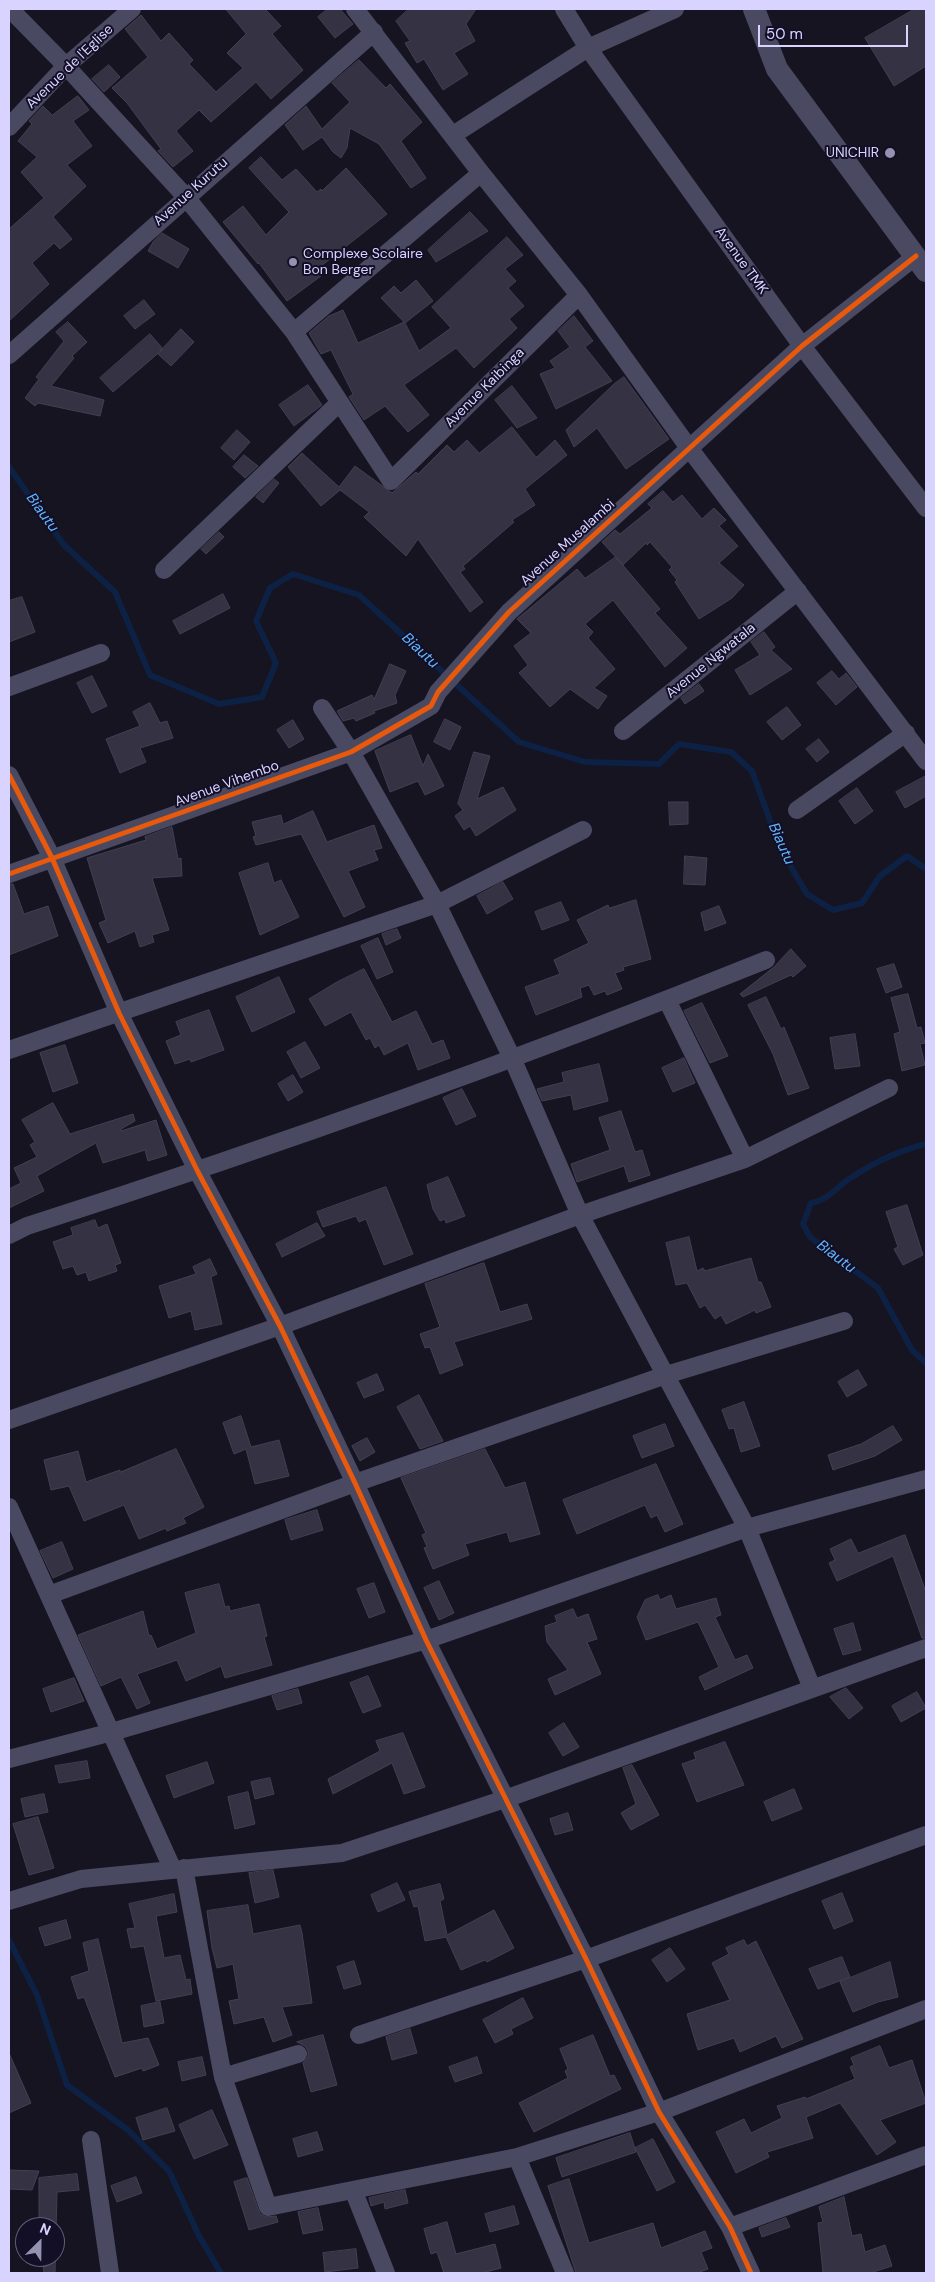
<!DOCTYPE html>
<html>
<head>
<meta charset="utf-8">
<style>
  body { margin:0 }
  #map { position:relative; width:935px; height:2282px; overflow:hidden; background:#161421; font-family:"DM Sans",sans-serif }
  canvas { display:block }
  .frame { position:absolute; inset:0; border:10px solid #d9d4ff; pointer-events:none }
  .north { position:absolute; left:15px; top:2217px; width:50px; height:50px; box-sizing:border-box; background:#130f26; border:1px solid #625e7d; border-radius:50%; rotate:23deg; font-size:14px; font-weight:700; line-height:20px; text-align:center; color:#d9d4ff }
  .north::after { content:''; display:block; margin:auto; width:18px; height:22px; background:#9591b1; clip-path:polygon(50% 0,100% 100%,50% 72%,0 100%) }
  .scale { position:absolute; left:758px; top:25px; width:150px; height:22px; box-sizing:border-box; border:2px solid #d9d4ff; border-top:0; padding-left:6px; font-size:15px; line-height:18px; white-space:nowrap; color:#d9d4ff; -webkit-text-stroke:4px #130f26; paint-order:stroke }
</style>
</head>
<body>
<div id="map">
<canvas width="935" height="2282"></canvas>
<div class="frame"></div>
<div class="north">N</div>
<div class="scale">50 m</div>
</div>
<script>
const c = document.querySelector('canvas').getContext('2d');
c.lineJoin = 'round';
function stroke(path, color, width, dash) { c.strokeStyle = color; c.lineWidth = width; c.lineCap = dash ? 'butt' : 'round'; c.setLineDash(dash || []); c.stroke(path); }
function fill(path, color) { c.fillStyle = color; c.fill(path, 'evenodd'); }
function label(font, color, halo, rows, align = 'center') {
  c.font = font + ' "DM Sans",sans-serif'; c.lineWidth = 4; c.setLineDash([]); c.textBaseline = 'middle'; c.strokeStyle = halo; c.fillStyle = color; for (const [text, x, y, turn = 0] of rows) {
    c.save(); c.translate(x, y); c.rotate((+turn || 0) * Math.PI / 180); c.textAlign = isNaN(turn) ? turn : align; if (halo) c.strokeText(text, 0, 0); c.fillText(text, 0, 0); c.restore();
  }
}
stroke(new Path2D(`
  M9,467L64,545L115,592L150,675L219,704L262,697L276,663L256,621L270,588L293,574L359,595L519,742L585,762L659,764L679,744L731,752L752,771L780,848L807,894L833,910L862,903L880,876L907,856L926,869
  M926,1144C900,1150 875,1162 852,1177C837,1186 829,1200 811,1203L803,1224L810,1237L878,1288L912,1350L926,1363
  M9,1940L37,1995L67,2085L128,2130L169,2171L199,2236L221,2273`), '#0d2144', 6);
const building = new Path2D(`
  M226,9H265L281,26L272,34L303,70L271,99L256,82L211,122L199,110L176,131L193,151L173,167L158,151L161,149L127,103L112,88L148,57L125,29L141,15L161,41L169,33L193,60L189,64L216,92L243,68L227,53L246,34Z
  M328,9H340L353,24L335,38L318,17Z
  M409,9H476L466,24L475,41L454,53L468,74L443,90L424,59L417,63L405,43L410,41L396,21Z
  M915,9H926V66L894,86L865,38Z
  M359,60L386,88L390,84L422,122L401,141L426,178L411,188L379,144L350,128L347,148L341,158L333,152L322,137L303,150L285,125L306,106L322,129L350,102L332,83Z
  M109,65L120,77L104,92L92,79Z
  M78,96L89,110L73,121L92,146L67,165L86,186L53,217L72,239L60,249L54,243L32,263L49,284L9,321V229L44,198L21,172L37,157L18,141L32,124L29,121L43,106L52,115Z
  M261,157L282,180L296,169L317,192L321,189L322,191L346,168L387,214L316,270L321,276L287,301L259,263L258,264L223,222L243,206L266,235L289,212L249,168Z
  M470,212L488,231L436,262L428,250Z
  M162,233L189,249L178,268L148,251L153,242Z
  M507,237L523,255L505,269L516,281L508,288L524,306L509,319L517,328L474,368L456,348L404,385L429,415L408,432L385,406L364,420L349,397L353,394L331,350L321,354L309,333L329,316L343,310L358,343L404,322L381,298L394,286L401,293L416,280L433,301L405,323L419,351L451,328L432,307Z
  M144,300L155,314L135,329L124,316Z
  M574,316L593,341L585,347L612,381L556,409L540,374L555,368L550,361L570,347L558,331Z
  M68,322L87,342L72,356L74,358L51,386L104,400L100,416L38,403L35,406L25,398L39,379L36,377L64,341L56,332Z
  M181,329L194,342L171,366L158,354Z
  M150,334L163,349L113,392L100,378Z
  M624,377L669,439L626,469L597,428L574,447L566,430L614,384Z
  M308,385L322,405L294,426L279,405Z
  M512,386L537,418L517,428L495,400Z
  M512,427L535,456L537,457L555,440L567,455L525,489L535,505L512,520L514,522L463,566L465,569L460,572L483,602L470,612L418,539L406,556L364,517L369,512L340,490L321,506L288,467L302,453L339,487L355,466L392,493L416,472L418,474L447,445L454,452L467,440L479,453Z
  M237,430L250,442L234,460L221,448Z
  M244,455L258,466L245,478L233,467Z
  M274,479L279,483L263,503L256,497Z
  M663,491L673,502L682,495L702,519L714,508L726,520L719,526L738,546L719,563L744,585L732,598L699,619L675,582L677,580L669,570L672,567L650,542L647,545L646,543L623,565L602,542L615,530L620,534L652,508L648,504Z
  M219,532L224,537L206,554L201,549Z
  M616,557L660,609L655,613L687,648L665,667L613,600L585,624L593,632L588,638L615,669L594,688L607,696L598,709L570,689L550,707L519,673L528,665L514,646L531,633L517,619L577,569L585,578Z
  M223,594L230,608L180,634L173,621Z
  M22,597L35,632L9,642V601Z
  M764,632L775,647L771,650L792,669L750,695L735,670L760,655L751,642Z
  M390,664L406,671L395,695L397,703L374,711L375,713L356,721L354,718L343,721L337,711L372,695L374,699Z
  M832,671L839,679L846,673L857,687L836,705L817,683Z
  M92,676L107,706L92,713L77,683Z
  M699,684L704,691L685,704L681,698Z
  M150,703L160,723L167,721L173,738L140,748L146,762L120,773L106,739L140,726L133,712Z
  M787,707L801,725L782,740L767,722Z
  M445,719L461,727L450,750L434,742Z
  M293,720L304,739L289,748L277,730Z
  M411,735L423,766L428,754L444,786L425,795L418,781L390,792L375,751Z
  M819,739L829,752L817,762L806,749Z
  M474,752L490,756L477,799L503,787L516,810L476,836L470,826L464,830L455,816L463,810L458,804Z
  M926,776V796L905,808L896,792Z
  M857,788L873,811L855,824L839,801Z
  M669,802H688V824L670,825Z
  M313,811L327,842L374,825L382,848L374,850L378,860L348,871L365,907L344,917L301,834L256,845L253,837L256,836L252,822L281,815L283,824Z
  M172,827L178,859L181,858L182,876L152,878L169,930L152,935L154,942L140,947L135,931L108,943L99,923L106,920L87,858L146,840L145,837Z
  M685,856L707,858L705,885L684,884Z
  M268,863L274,883L281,880L299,917L260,935L239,873Z
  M503,882L513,899L487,914L477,896Z
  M9,884H13L24,914L48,906L58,936L9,955Z
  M636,900L651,959L623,967L624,970L615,973L622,989L607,995L605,991L594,995L589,985L580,988L582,997L536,1015L525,987L560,974L554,960L589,943L577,920L608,905L609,908Z
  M561,902L569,920L542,930L535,912Z
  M719,906L726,923L705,931L701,913Z
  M397,929L401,938L386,945L382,934Z
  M378,938L393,972L377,979L361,946Z
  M791,949L806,966L793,977L791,975L743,997L740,994L774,967Z
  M894,964L902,987L886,993L877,969Z
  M364,969L392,1022L416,1011L432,1044L443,1040L450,1058L418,1070L408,1043L384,1055L379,1045L375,1048L370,1038L366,1040L351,1012L325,1026L309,999L337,982Z
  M279,977L295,1012L252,1032L236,997Z
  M908,994L917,1028L921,1027L925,1043L920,1044L925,1065L902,1071L894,1034L900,1032L891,998Z
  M766,997L781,1029L784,1027L809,1088L788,1095L773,1054L748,1005Z
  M702,1003L728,1056L710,1063L684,1011Z
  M209,1010L224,1050L191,1062L190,1059L175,1064L166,1041L181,1035L176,1022Z
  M855,1034L860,1066L835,1069L830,1038Z
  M305,1042L320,1068L301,1078L287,1052Z
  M65,1045L78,1083L53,1092L40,1053Z
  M684,1058L695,1083L673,1092L662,1068Z
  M599,1064L608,1101L574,1110L571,1095L542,1101L537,1089L564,1082L562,1073Z
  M293,1075L303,1092L288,1101L278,1084Z
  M462,1089L476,1116L456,1125L443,1098Z
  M53,1103L70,1134L133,1114L135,1121L121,1129V1131L156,1120L167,1155L148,1161L145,1150L103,1163L96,1143L37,1176L44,1191L9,1208V1189L21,1183L14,1168L37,1157L30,1145L35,1142L22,1120Z
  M621,1111L635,1152L642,1150L650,1175L629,1182L624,1166L577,1182L571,1164L610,1150L599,1118Z
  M448,1177L465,1216L446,1223L445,1219L440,1221L433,1209L427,1185Z
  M386,1187L413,1254L384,1265L366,1219L359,1222L356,1216L323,1227L317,1212Z
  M907,1205L923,1255L903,1265L894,1249L898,1247L886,1212Z
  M95,1220L98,1228L107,1224L121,1263L115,1265L117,1271L89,1281L86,1272L77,1275L73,1266L63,1269L53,1242L73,1235L71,1228Z
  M317,1223L325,1236L282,1257L276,1244Z
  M689,1237L697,1271L703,1268L705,1271L751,1258L758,1282H761L771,1307L756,1313L755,1310L726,1324L721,1315L715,1319L705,1305L700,1308L687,1283L676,1285L666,1243Z
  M210,1259L217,1274L211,1277L222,1324L195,1330L191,1311L169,1318L159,1286L196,1274L193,1267Z
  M484,1263L500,1312L527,1304L532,1319L454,1342L463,1365L440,1374L430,1347L425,1348L420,1334L440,1327L425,1284Z
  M858,1370L867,1385L847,1397L838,1382Z
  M377,1374L384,1390L364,1398L357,1383Z
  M419,1395L443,1441L420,1449L397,1407Z
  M744,1402L760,1446L741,1452L734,1428L729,1429L722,1410Z
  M241,1416L251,1447L279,1440L289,1476L255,1484L246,1449L234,1454L223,1423Z
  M665,1424L674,1446L642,1458L633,1436Z
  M893,1426L902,1440L875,1456L833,1470L828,1455L861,1444Z
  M367,1438L375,1452L360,1461L352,1446Z
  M176,1449L204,1507L183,1518L186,1523L167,1531L166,1528L139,1539L124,1505L84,1521L69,1486L51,1490L44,1460L78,1451L86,1482L120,1470V1472Z
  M485,1449L505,1488L525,1482L540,1534L510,1542L507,1532L465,1544L469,1555L433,1569L424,1548L427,1547L422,1535L426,1533L401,1478Z
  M656,1464L683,1524L665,1532L657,1515L651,1518L645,1505L577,1534L563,1500Z
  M317,1510L323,1530L291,1540L285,1520Z
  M905,1535L926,1592V1638H922L893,1556L837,1581L829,1563L835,1560L830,1549L851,1539L858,1553Z
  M62,1542L73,1569L53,1578L40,1551Z
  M439,1581L454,1613L439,1620L424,1588Z
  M374,1583L385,1612L369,1618L357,1589Z
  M219,1584L225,1607L229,1606L230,1611L259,1604L267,1636L264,1637L272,1665L225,1678L221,1666L186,1681L177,1660L137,1674L150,1703L137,1709L121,1677L101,1686L78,1635L143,1611L149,1636L151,1635L157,1649L196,1633L185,1593Z
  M658,1595L660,1600L671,1595L676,1609L716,1598L721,1615L715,1617L735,1660L747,1655L753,1668L705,1690L699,1677L719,1667L698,1622L646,1640L637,1617L645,1600Z
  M573,1609L577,1618L588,1614L597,1639L587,1642L601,1674L555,1695L548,1679L568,1670L547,1642L545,1626L557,1622L555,1616Z
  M853,1623L861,1650L843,1655L834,1629Z
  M368,1676L381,1706L363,1713L350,1683Z
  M74,1678L84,1701L51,1712L43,1689Z
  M846,1688L863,1708L849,1719L830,1697Z
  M298,1689L302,1703L277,1710L272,1696Z
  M917,1692L926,1708L901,1722L892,1706Z
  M564,1723L579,1747L563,1756L549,1733Z
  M403,1733L425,1787L404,1794L392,1763L333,1794L328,1779L380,1751L376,1741Z
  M725,1742L744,1785L697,1802L682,1764L696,1759L694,1753Z
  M87,1761L90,1778L59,1783L55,1766Z
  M207,1762L214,1783L174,1798L166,1776Z
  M632,1765L659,1815L631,1830L621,1813L636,1804L623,1768Z
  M270,1778L274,1794L255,1799L251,1782Z
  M794,1789L802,1809L772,1821L764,1802Z
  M248,1792L255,1824L235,1829L228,1797Z
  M44,1794L48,1812L25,1817L21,1799Z
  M568,1813L573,1830L555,1835L550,1819Z
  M38,1817L54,1868L29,1875L13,1824Z
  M273,1870L279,1897L255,1903L249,1873Z
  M397,1883L405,1900L378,1912L371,1895Z
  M440,1884L444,1899L440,1901L447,1935L494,1910L514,1948L487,1962L485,1960L461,1970L446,1937L425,1941L418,1906L414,1907L409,1892Z
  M842,1893L853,1921L834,1929L822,1901Z
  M174,1894L177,1912L156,1916L164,1958L180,1955L186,1980L190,1979L192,1994L156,2001L144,1946L131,1948L127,1929L135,1928L129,1904Z
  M248,1905L253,1934L300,1925L302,1933L312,2003L282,2007L292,2035L273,2042L264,2017L234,2024L229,2001L239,1999L233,1964L217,1968L212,1948L207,1911Z
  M66,1920L71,1938L45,1946L39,1928Z
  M98,1939L122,2043L148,2038L159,2065L143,2071L142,2068L115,2077L84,1997L78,1999L71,1977L89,1971L83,1943Z
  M744,1940L747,1946L756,1941L803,2039L782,2048L776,2036L740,2052L734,2038L698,2050L687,2014L730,2000L712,1963L729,1954L726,1948Z
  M670,1948L685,1969L667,1982L652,1960Z
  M842,1957L850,1977L818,1989L809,1969Z
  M354,1961L361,1984L344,1989L337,1967Z
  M890,1962L898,1997L878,2002L853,2012L840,1982Z
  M523,1998L533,2018L511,2029L513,2034L495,2043L483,2020Z
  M160,2002L164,2023L144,2027L141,2006Z
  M410,2029L417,2053L392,2060L386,2037Z
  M323,2035L337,2085L311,2092L303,2063L308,2057V2051L305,2046L297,2042Z
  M593,2035L610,2076L614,2075L621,2089L534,2132L519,2103L568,2078L565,2071L568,2069L560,2049Z
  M880,2046L889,2068L912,2060L926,2103L880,2120L896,2142L877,2155L840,2103L806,2117L813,2138L767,2152L769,2157L736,2173L716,2132L744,2119L751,2133L782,2118L777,2106L805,2097L806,2099L855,2079L850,2067L854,2065L851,2058Z
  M9,2053L31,2103L9,2113Z
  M202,2057L206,2075L182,2081L178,2062Z
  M477,2057L482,2073L455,2082L449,2067Z
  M167,2108L175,2131L143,2140L136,2118Z
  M212,2110L228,2145L194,2159L179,2125Z
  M317,2132L323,2150L298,2157L293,2139Z
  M630,2133L636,2152L562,2177L556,2158Z
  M653,2139L675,2182L657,2191L635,2148Z
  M9,2170L39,2171L32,2190L9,2189Z
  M77,2174L79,2190L57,2192L55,2273H44L42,2257H55V2227H39V2178Z
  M136,2177L142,2193L117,2202L111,2186Z
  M247,2178L260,2214L266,2217L276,2216L278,2222L249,2230L234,2182Z
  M569,2179L589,2243L653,2223L661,2248L705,2231L712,2248L701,2252L708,2269L697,2273H576L548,2186Z
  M405,2190L408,2203L385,2209L384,2202L371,2206L369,2198Z
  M844,2197L852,2236L861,2234L865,2252L885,2245L892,2266L870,2273H823L818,2223L823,2222L819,2207Z
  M514,2206L519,2224L490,2232L485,2214Z
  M318,2208L323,2230L303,2234L298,2212Z
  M786,2218L790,2227L762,2237L759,2228Z
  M447,2222L456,2254L495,2244L501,2268L482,2273H444L437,2252L431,2254L424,2229Z
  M356,2249L358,2268L325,2272L323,2253Z`);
fill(building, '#343243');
stroke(building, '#433f54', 1);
stroke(new Path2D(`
  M10,9L66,66L185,196L294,332L391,481L579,295
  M355,9L481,173L579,295L689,448L926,761
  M564,9L588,48L802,346L926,508
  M9,127L66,66L132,9
  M453,135L588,48L675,9
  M294,332L481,173
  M9,355L374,32
  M164,570L339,403
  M9,687L101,653
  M322,708L351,752L437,904L513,1060L580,1215L747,1528L812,1688
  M623,731L798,591
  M9,775L52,858L119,1013L198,1172L280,1326L355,1483L426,1640L586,1959L659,2112L730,2227L751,2273
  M797,810L906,733
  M9,874L351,752L431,706L438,692L509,612L802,346L916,256
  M667,1000L745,1159
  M9,1050L437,904L583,830
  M9,1235L27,1226C277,1146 523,1058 766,960
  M9,1420L280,1326L580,1215L745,1159L889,1088
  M9,1507L173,1870
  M49,1595L355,1483L666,1375L844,1321
  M9,1759L112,1732L426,1640L747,1528L926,1479
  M184,1868L223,2077L268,2207L517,2157L659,2112L926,2009
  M9,1901L81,1879L342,1853L505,1799L926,1648
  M359,2035L586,1959L926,1835
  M223,2077L298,2054
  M91,2140L110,2273
  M517,2157L565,2273
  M354,2192L386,2273
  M730,2227L926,2155`), '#4a4962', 18);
stroke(new Path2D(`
  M754,9L777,69L926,271`), '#4a4962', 22);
stroke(new Path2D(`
  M9,775L52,858L119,1013L198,1172L280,1326L355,1483L426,1640L586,1959L659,2112L730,2227L751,2273
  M9,874L351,752L431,706L438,692L509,612L802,346L916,256`), '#e8590c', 5);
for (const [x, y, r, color] of [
  [890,153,6,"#9591b1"],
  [293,262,5,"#9591b1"]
]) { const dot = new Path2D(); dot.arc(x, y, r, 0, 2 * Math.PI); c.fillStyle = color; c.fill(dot); stroke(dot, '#130f26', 2); }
label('14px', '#d9d4ff', '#130f26', [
  ["Avenue de l'Eglise",70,67,-44],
  ["Avenue Kurutu",191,192,-42],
  ["Avenue TMK",741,261,54],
  ["Avenue Kaibinga",485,388,-45],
  ["Avenue Musalambi",568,543,-42],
  ["Avenue Ngwatala",711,661,-39],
  ["Avenue Vihembo",227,784,-20]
]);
label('14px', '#d9d4ff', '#130f26', [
  ["UNICHIR",879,153],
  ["Complexe Scolaire",303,254,"left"],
  ["Bon Berger",303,270,"left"]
], 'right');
label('italic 15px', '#62b6ff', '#130f26', [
  ["Biautu",42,513,54],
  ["Biautu",420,651,43],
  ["Biautu",781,844,66],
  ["Biautu",836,1257,37]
]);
</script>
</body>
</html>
